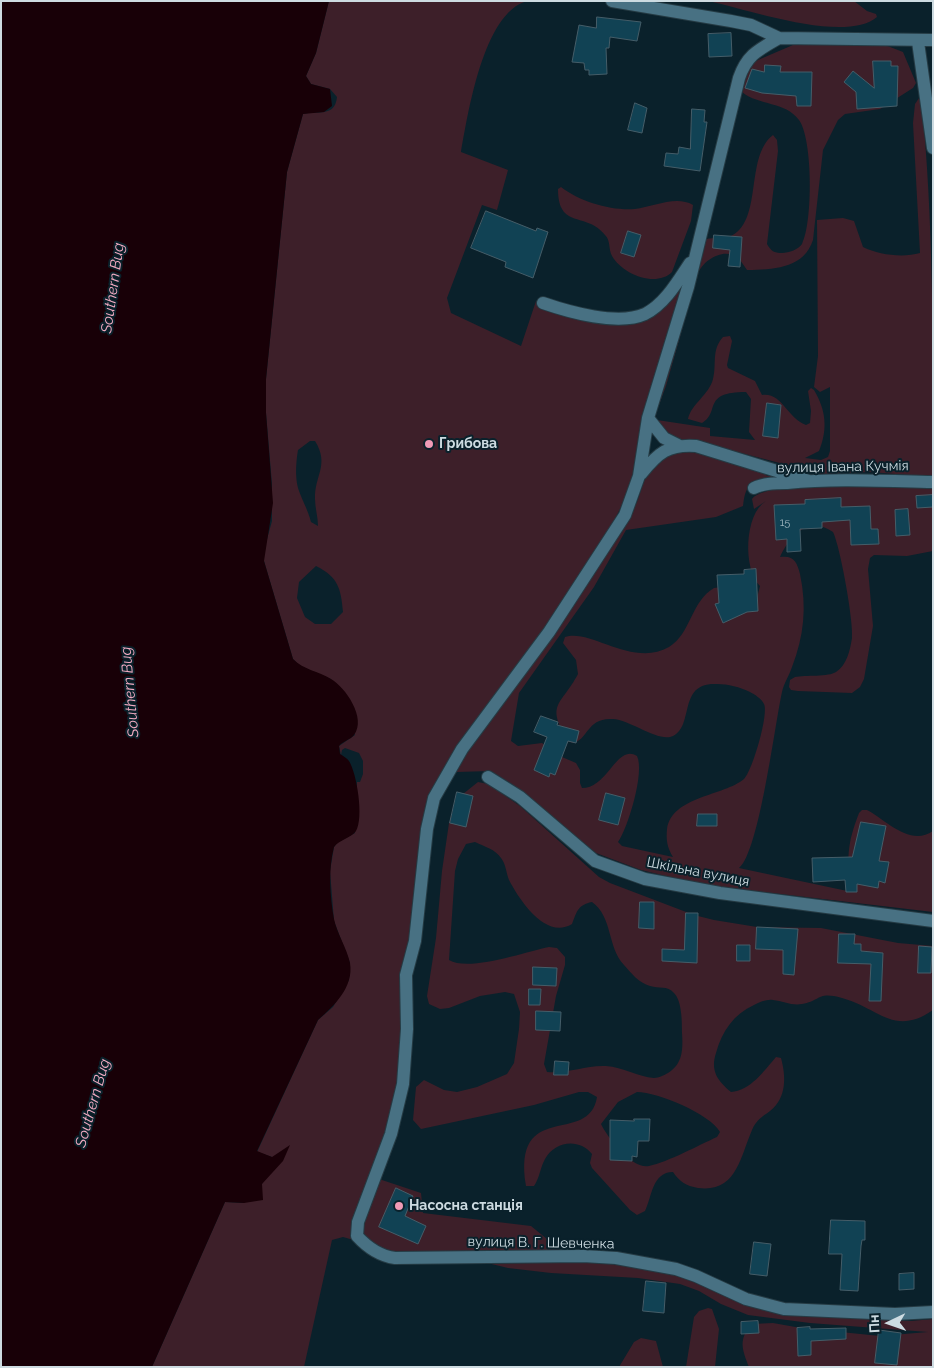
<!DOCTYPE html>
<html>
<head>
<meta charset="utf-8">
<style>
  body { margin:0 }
  #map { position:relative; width:934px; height:1368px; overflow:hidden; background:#0a212b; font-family:Raleway,sans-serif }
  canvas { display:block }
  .frame { position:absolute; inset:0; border:2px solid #cddbe1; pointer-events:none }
  .north { position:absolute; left:864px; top:1298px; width:50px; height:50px; -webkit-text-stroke:4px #0a212b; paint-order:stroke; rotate:267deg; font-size:14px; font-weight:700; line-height:20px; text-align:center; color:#cddbe1 }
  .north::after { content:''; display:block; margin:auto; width:18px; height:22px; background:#cddbe1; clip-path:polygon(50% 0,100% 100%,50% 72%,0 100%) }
</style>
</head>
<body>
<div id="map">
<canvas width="934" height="1368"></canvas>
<div class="frame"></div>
<div class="north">Пн</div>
</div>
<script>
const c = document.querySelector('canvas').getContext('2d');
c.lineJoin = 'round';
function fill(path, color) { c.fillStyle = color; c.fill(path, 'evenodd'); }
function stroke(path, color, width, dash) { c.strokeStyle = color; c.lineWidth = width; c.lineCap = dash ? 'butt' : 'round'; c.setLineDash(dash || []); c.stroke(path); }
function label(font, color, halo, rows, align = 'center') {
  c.font = font + ' Raleway,sans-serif'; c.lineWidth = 4; c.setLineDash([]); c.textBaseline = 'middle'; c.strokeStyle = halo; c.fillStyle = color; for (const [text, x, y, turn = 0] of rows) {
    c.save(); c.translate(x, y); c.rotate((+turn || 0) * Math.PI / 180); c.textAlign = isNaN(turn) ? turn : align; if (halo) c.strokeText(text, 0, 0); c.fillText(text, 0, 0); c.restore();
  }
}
fill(new Path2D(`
  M329,1H527C483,13 468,114 461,152L508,170L497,210L482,205L447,298L451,313L521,346L536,301L542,306L639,320L706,239C713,237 721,240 729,237C764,223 744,157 773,135L777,140L778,151L767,244C771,251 774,253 782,253C789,253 799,249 802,244C813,223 813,139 799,120C785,101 759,106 742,92L740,86L753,63L758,60L800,42L885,45L903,52L916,83L913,88L880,109L845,114L838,120L823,150L813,240C804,267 778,269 752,270H747C744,266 742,262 739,259C726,246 704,259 698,273L666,386L622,505L599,550L431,800L401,1084L357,1241L343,1237L332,1240L304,1367H152L225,1202L244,1203L262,1184L272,1157L257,1152L318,1020L333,1007L349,980L350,963L334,921L330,871L334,847L338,842L355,833L357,782H360L363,774V761L359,753L345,748L342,750L341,755L339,746L355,735L331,679L300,666L293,659L264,561V550L272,521V484L266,413V379L287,172L303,114C317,110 335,118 337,97L330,89L311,84L306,76L316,53ZM310,441H315C330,465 314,476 315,499C315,508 318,517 318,526L311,522C308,510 301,498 298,488C295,476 296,462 298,450ZM316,566C338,577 341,588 343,612L331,624H315L305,617L297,598L299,582Z
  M708,1H854L867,11L876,14L877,17C845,44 747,9 708,1Z
  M921,95C934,222 933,349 933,477L870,472L822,474L695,441C673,441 667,441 657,420L710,428V436L755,440L749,432L751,399L746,392C701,392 721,412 702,423L688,419C691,404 709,395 713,379C717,364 711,350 723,337L730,336L732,341L727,365L728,368L755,381L762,395C782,392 787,418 806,425L810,423L811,411L808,391L811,388L814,390C826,410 828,429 819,451L805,458L821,460L828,457L830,451V387L820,392L814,387L818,356L817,220L843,218L854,221L863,247C879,255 903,258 920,253L913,123L915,104Z
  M561,187C580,202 612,211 635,209C653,207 676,195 693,205L691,221L672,272C656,288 622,274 612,256C608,249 611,241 605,235C586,211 558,230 558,189Z
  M693,450L772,472L766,476H772L769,481C748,485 746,484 743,506L716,517L626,530L594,587L519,693L511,741L518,746L542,743L562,757L576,763L580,770V783L582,788C608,788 617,743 637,756C645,772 628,828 618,842L622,846L673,857C667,847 666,840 667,829C672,796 724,796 744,779C752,772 769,714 764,704C762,699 754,694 750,692C740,687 728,684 717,684C677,682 695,725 673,736C659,743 631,720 613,719C587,717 588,740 573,743L568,741C545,703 561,706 578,674L576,660L563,643L565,637C590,628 633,668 669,647C691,634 691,601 714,588L722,587L756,602L760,586C743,570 744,514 766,501L754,509L752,499C767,478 902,486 933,486V495L927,496L933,498V551L907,556L874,555L870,558L868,569L873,626L864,679L860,687L852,693L798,691L791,690L789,687L790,680L795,677C805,675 829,677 836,672C847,665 850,650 852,638C854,622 840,546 833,532C809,515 790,535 780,557C794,555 797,562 800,574C807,607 804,636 792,667C789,676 784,683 782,692C775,723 759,853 739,868L852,892C846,860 847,844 859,813L862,810H867C886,820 910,847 933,831V912L704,885L641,870L596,853L512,784L491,771L456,772L458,763L621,529L637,502L645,478L668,452Z
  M478,782L488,784L520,806L599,877L610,883L694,915L714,920L757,927L821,928L898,943L933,946V1010C894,1037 879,1008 842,998C817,991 821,1001 802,1004C792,1006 783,1001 773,1000C767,999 760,1002 754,1005C734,1014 722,1031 716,1053C710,1071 718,1081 731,1092C750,1091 764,1071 776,1057L781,1058C786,1076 787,1098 770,1111C762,1117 756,1120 752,1130C740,1158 736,1193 698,1188C686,1186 679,1181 673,1172C652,1172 652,1197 645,1211L637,1215L630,1210L592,1168L590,1163L592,1154C579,1138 555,1141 545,1159C540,1168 540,1177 534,1186H526C512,1098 589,1147 597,1097L588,1092H579L534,1105L421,1129L413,1120L416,1087L424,1080L444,1090L457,1092L477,1087L507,1074L514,1063L519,1029L520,1012L514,994L505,992L480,996L449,1008L440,1009L429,1004L427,996L436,938L442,871L449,823L458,798ZM475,842C485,847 495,849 501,858C506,864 506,873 509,880C520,901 546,940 572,924C577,911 578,905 592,902C613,917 607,947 624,965C631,973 639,983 650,986C659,989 667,985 674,993C682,1001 682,1022 682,1033C683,1049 683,1064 668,1073C664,1075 659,1078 654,1078C638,1077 623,1067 606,1066C585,1065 568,1074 547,1072L544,1064L556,996L565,965V957L557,948L549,947C525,952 469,972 449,960L455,871L458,859L466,844ZM637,1092C658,1092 710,1114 720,1132L717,1137C699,1145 668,1162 649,1166C631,1169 608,1138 601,1124L618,1102Z
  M379,1179L421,1193L423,1213L531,1226L563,1252L392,1254L364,1237L361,1229Z
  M604,1259L668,1271L785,1314L911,1321L933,1319V1367H749C742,1349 738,1339 752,1324L773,1323L801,1328L880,1336L928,1332L810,1323L748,1315L721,1304L699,1291L680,1284L638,1278L551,1273L508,1268L475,1260Z
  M708,1308L712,1309L719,1329L715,1367H686L694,1317L699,1311Z
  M641,1338L656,1341L663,1367H619L634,1342Z`), '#3d1f29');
fill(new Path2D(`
  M1,1H329L316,53L306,76L311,84L330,89L332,106L324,112L303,114L287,172L266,379V413L273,503L264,561L293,659C304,670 318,671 331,679C345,687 367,718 354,735C350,740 343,741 339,746L340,754C343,756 347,758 349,761C357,774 364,818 356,831C351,838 339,840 334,847C328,869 330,897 334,919C337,934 347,948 350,963C354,987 334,1006 318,1020L257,1151L272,1157L290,1145L283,1161L262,1184L263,1200L244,1203L225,1202L152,1367H1Z`), '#180007');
const building = new Path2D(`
  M597,17L641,22L637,41L610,37L609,48H606L607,74L589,75V70H585L584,63L572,62L579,25L596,28Z
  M731,33L732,56L709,57L708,34Z
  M873,61H891V66H898L897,106L857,109L856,92L844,82L853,71L874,88Z
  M765,65L781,66L780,72H812L811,106H797L796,96L762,93L745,88L752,69L764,72Z
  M635,103L647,108L642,133L628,130Z
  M692,109L705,110L704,122H707L700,171L664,166L666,153L678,154L679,147L690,149Z
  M486,211L536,231L537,228L548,232L533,278L505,267L506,262L471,248Z
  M628,231L641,235L634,257L621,253Z
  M714,235L742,237L740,267L728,266L730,250L713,248Z
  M767,403L781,405L778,438L763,436Z
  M933,495V507L917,508L916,496Z
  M841,498V507L870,506L871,529H878L879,544L851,545L850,520L822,522V528L800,529L801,551L787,552V539L776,540L774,505L805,504V500Z
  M908,509L910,535L896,536L895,510Z
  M756,569L758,611L747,612L723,623L715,604L719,603L717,575L744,574V570Z
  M541,716L558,722L557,725L579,731L576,743L568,741L555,775L550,773L549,777L534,770L547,737L534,732Z
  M457,792L473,796L466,827L450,823Z
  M606,793L625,798L618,825L599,820Z
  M698,814H717V826H697Z
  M861,822L886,826L879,861L889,862L885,883L879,881L878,888L857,884V892H846L845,880L813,882L812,858L852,857Z
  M640,902H654V929L639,928Z
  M686,913H698L697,963L662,961V949L684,950Z
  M757,927L798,929L794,975L783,974V950L756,949Z
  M839,934H855L854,944H861V951L883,953L881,1001H869L871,964L838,963Z
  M737,945H750V961H737Z
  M919,946L932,947L931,973H918Z
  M533,967L557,968L556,986L533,985Z
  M529,989H541L540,1005H529Z
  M536,1011L561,1012L560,1031L536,1030Z
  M555,1061L569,1062L568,1075H554Z
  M634,1119H650L649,1141H638L637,1157L632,1156V1161L610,1160V1120L634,1121Z
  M396,1188L413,1196L405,1216L426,1226L418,1244L379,1227Z
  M831,1220L865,1221V1240H862L861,1246L858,1291L840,1290L842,1254H829Z
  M754,1242L771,1244L767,1276L750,1274Z
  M914,1273V1289L899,1290V1274Z
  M646,1281L666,1283L664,1313L643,1311Z
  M758,1321L759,1333L741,1334V1322Z
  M810,1327V1329L846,1328V1339L811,1341V1355L798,1356L797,1328Z
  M879,1330L901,1333L897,1365L875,1363Z`);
fill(building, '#114254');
stroke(building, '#455d68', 1);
const minor = new Path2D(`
  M612,1L731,21L751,25L779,38L933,40
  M779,38C758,50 747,55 739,78L688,287L648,418L639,476L625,515L549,632L462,749L434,798L427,829L415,941L406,975L407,1029L403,1084L391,1134L358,1222L357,1236C367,1247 380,1256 395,1258L583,1256L616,1258L676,1269L696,1276L746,1299L784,1309L895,1314L933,1312
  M918,42L933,148
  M543,303C569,312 618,326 645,314C665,304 678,281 690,263
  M648,418L664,438L678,445
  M641,474C658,453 668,444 696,446L809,481
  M754,488C763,483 777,483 787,483C836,478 884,481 933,482
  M488,777L520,797L595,861L645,879L720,893L933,921`);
stroke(minor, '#253b44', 14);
stroke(minor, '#487183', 12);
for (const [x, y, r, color] of [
  [429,444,5,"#f09ab6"],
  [399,1206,5,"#f09ab6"]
]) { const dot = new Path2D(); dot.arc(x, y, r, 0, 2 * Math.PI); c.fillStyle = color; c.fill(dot); stroke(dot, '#0a212b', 2); }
label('11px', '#9eb5be', null, [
  ["15",785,523]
]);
label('bold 14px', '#cddbe1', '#0a212b', [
  ["Грибова",439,444],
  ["Насосна станція",409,1206]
], 'left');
label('14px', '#cddbe1', '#0a212b', [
  ["вулиця Івана Кучмія",843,467,-1],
  ["Шкільна вулиця",698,872,11],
  ["вулиця В. Г. Шевченка",541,1243,1]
]);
label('italic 15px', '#f4acc3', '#0a212b', [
  ["Southern Bug",113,288,-82],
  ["Southern Bug",130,692,-95],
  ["Southern Bug",93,1103,-74]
]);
</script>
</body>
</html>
